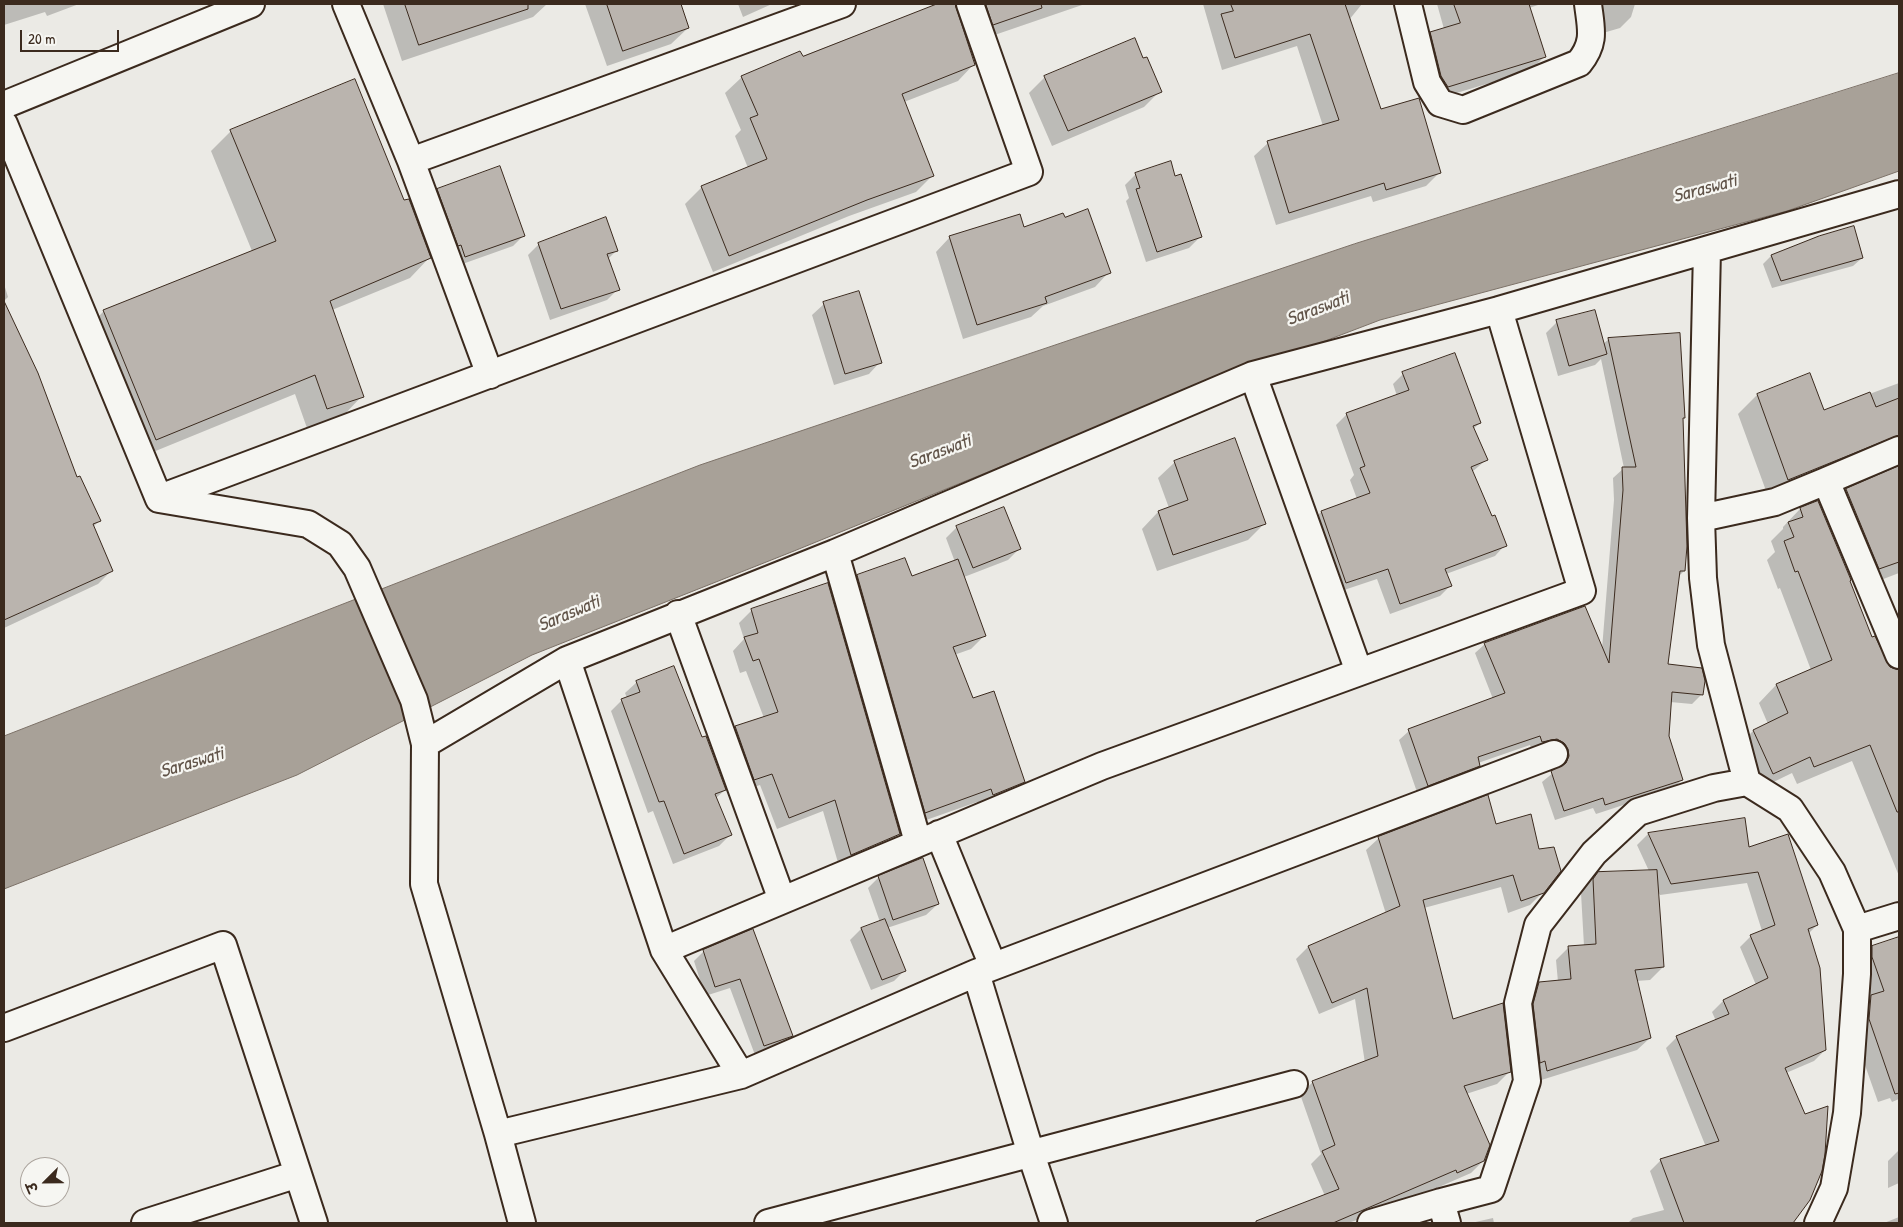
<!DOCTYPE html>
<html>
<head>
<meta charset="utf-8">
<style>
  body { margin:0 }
  #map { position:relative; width:1903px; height:1227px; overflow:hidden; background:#ebeae5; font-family:"Patrick Hand","Playpen Sans Deva",sans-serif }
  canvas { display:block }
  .frame { position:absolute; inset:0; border:5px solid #3b2a1e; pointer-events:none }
  .north { position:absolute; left:20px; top:1157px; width:50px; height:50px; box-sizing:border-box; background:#f6f6f2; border:1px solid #aba49d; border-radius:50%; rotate:247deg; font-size:14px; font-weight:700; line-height:20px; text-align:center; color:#3b2a1e }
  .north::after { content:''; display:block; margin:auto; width:18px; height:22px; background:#3b2a1e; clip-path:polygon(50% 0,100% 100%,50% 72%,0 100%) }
  .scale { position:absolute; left:20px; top:30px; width:99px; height:22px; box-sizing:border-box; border:2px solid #3b2a1e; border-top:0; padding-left:6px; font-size:15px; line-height:18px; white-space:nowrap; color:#3b2a1e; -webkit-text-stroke:4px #f6f6f2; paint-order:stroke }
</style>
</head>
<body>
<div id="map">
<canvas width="1903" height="1227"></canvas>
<div class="frame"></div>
<div class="north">उ</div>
<div class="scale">20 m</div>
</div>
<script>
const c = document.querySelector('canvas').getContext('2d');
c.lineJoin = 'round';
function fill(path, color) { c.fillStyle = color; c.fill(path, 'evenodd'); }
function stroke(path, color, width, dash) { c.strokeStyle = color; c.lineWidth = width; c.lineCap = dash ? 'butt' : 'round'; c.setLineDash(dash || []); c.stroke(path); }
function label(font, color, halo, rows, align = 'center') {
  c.font = font + ' "Patrick Hand",sans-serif'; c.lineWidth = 4.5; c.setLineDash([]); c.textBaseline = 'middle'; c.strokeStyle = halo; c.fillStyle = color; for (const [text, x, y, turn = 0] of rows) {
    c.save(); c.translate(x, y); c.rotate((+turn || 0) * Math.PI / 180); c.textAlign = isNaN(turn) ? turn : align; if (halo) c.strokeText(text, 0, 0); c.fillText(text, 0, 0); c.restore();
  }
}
const water = new Path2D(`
  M1899,73V171L1787,211L1380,320L1076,436L794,551L532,655L297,775L4,889V736L700,465L1354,244Z`);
fill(water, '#a8a198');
stroke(water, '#7c7167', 1);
fill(new Path2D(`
  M4,4H79L47,16L45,12L4,25Z
  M383,4H547L533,17L402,61Z
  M585,4H679L688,28L671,44L607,66Z
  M738,4H772L743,17Z
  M940,4H955L954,10L974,64L958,81L904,102L932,176L916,192L849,216L713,272L685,204L701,188L748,168L735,136L741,130L725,93L742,77L802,58Z
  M961,4H1085L977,41Z
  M1203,4H1362L1349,20L1380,110L1439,173L1426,186L1373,202L1371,196L1276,225L1254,156L1268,143L1323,126L1297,46L1222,70Z
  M1437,4H1541L1529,8L1544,57L1530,71L1433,100L1417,47L1431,33L1444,29Z
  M1594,4H1635L1631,17L1620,28L1603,33Z
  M1045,77L1160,91L1144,107L1052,146L1029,93Z
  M231,131L404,202L429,258L410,278L332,310L362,396L343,416L307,428L295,394L136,459L84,331L104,311L252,251L211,151Z
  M1136,174L1175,178L1200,237L1189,248L1146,262L1126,201L1129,198L1125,185Z
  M438,190L524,235L513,246L454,267L427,201Z
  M1023,228L1109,272L1095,287L1043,306L1031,317L963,339L936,252L950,237Z
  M539,244L617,250L608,259L618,289L607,300L550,320L528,255Z
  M1771,256L1862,258L1853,266L1772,288L1763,264Z
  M4,284L8,297L4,301Z
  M4,304L37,373L77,479L99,521L93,527L112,570L98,584L4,628Z
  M824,304L880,362L869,374L834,385L812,315Z
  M1557,322L1603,344L1609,339L1684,418L1682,420L1684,571L1678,577L1667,665L1702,694L1692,704L1670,702L1668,736L1682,780L1672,789L1596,814L1593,808L1555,820L1542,782L1559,768L1558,758L1532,752L1530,745L1478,763L1479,766L1469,776L1418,795L1399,740L1409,731L1493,699L1475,653L1485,644L1602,649L1614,500L1613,478L1624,468L1601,359L1595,365L1558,376L1546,333Z
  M1403,374L1480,423L1473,429L1486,460L1472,472L1505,545L1495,556L1446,574L1450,586L1440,596L1390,614L1377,579L1335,593L1311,522L1321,512L1357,499L1350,480L1354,475L1336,425L1347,414L1397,396L1393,384Z
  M1899,383V573L1860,588L1827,509L1846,490L1894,470V463L1769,499L1738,414L1757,395L1824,411Z
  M1175,462L1264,524L1248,540L1157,571L1142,529L1158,512L1169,508L1158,478Z
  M1817,502L1871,639L1890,668L1896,671L1886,644L1899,630V876L1852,761L1797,784L1792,773L1755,791L1736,748L1753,731L1768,724L1759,703L1776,685L1811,670L1780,588L1778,589L1767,560L1775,552L1771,541L1783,529V527L1800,509Z
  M957,527L1019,549L1008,560L964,577L985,635L971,649L954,655L972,700L1024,782L1010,795L980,808L977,802L912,825L844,589L858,576L911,577L955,562L946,538Z
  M752,610L899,834L886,847L839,866L823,811L777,829L760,785L742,791L723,740L736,728L764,718L746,671L740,673L733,651L744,639L739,623Z
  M637,682L701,739L725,790L716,798L730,835L719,846L673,864L653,811L648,813L611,711L622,700L627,698L625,693Z
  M1496,825L1543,892L1530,905L1508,913L1501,887L1424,908L1452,1021L1510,1071L1497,1084L1466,1094L1483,1161L1471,1173L1384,1211L1348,1223H1254L1325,1196L1311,1164L1321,1154L1300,1094L1313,1082L1365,1063L1355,999L1319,1014L1296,959L1308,947L1386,914L1366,850L1379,838Z
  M1648,834L1748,848L1817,925L1808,934L1825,1050L1814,1061L1786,1073L1808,1200L1792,1223H1628L1633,1218L1664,1210L1650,1171L1661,1160L1706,1147L1666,1048L1677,1037L1716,1021L1712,1012L1723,1001L1756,985L1740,947L1751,936L1762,931L1747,883L1660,895L1657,890L1663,967L1650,980L1636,981L1650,1038L1637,1050L1535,1082L1526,996L1539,983L1558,982L1556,960L1568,948L1584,946L1581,893L1586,887L1599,873L1649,871L1637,845Z
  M879,877L938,904L926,915L887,928L905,970L894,981L871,990L850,940L861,929L880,922L868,888Z
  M753,930L791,1036L781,1046L755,1055L730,988L705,996L694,961L704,951Z
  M1899,938V1099L1892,1102L1890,1098L1878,1102L1854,1034L1857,962L1873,947Z
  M1899,1150V1183L1888,1188V1161Z
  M1899,1217V1223H1884Z
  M1493,1218L1494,1223H1471Z`), '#0003');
const building = new Path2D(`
  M405,4H528V9L419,45Z
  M607,4H681L689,28L623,51Z
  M937,4H955L975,65L902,94L934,176L867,200L729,256L701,186L767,159L750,118L758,115L741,76L800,51L803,56Z
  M986,4H1041L1042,8L993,25Z
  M1231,4H1345L1381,109L1419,98L1441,173L1386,190L1384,183L1289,213L1267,141L1339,120L1310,34L1235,58L1221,14L1233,11Z
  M1454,4H1529L1546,57L1448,87L1441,76L1430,32L1460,23Z
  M1135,38L1143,58L1147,57L1162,92L1068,131L1044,76Z
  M355,79L404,200L409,199L431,258L330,301L364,397L327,409L315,375L156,440L103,310L276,241L230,130Z
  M1171,161L1175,176L1181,174L1202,237L1157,252L1136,189L1140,188L1135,173Z
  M500,166L525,236L465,257L461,245L458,246L437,189Z
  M1088,209L1111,273L1045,297L1047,303L977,325L949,236L1020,214L1024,227L1063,213L1065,217Z
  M606,217L618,251L607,254L620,290L561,309L538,243Z
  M1854,226L1863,258L1781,281L1771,255L1819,236Z
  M859,291L882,363L845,374L823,302Z
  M4,301L38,373L77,477L80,476L101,521L93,524L113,571L4,620Z
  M1595,310L1607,354L1569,366L1556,320Z
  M1680,333L1685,418H1683L1687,546L1685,571H1680L1668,664L1702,668L1705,681L1703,695L1672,692L1669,736L1683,780L1605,805L1603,798L1564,811L1551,771L1566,763L1569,756L1568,749L1564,743L1557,739L1542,742L1540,736L1478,757L1480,766L1428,786L1408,729L1505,693L1484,643L1585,606L1609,663L1623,490L1622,467H1636L1608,338Z
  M1455,353L1481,423L1473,426L1488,460L1471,467L1492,516L1495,515L1507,546L1445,569L1452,586L1400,604L1388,569L1346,583L1321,511L1370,493L1360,468L1365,466L1346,413L1409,390L1402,372Z
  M1810,373L1824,410L1870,392L1876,407L1899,398V435L1788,480L1757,394Z
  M1235,438L1266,524L1173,555L1158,511L1188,500L1174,461Z
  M1899,466V562L1879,569L1846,489Z
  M1818,501L1851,580L1850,581L1872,637L1875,636L1890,667L1899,670V812H1897L1870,745L1814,767L1810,757L1773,774L1753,730L1788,713L1776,684L1832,660L1798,571L1795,572L1784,541L1794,537L1788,522L1803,517L1800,508Z
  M1004,507L1021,549L973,568L956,526Z
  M905,558L912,576L958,559L986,636L953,647L973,698L994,691L1025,782L993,795L991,789L925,813L857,575Z
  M828,583L900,834L851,855L835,800L789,818L772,774L754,780L735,726L778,712L759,659L753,661L744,637L758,633L751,609Z
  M674,666L702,737L706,736L726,790L715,794L732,835L684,854L664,801L659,802L621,699L640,692L636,681Z
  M1488,795L1496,824L1531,814L1539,849L1554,847L1561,871L1544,893L1521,901L1513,875L1423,900L1453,1019L1503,1003L1511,1072L1464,1086L1490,1145L1484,1161L1457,1173L1456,1170L1333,1223H1256V1221L1339,1189L1322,1151L1335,1145L1312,1081L1378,1056L1367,988L1332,1003L1308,946L1400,906L1378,837Z
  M1745,818L1749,847L1788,834L1818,925L1808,929L1820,968L1826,1050L1785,1068L1805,1114L1828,1106L1825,1154L1822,1171L1810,1200L1793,1223H1684L1660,1159L1719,1141L1676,1036L1729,1014L1723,1000L1768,978L1750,935L1775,925L1758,872L1671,884L1648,833Z
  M923,858L939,904L893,920L878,876Z
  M1657,870L1664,967L1635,970L1651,1038L1547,1071L1545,1061L1540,1063L1533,1004L1539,982L1571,979L1568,946L1596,944L1593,879L1598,872Z
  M885,919L906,971L882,980L861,928Z
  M753,929L793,1036L764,1046L740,979L715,987L703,950Z
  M1899,937V1093L1895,1094L1869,1019L1871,995L1884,991L1872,957V946Z`);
fill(building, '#bab4ae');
stroke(building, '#3b2a1e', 1);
const minor = new Path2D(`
  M346,4L411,161L490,375
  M1408,4L1427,82L1440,103L1463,110L1579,63C1596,42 1591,29 1588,4
  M4,105L251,4
  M4,124L159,499L308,524L340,544L357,568L414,700L425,744L424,884L498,1134L522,1223
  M411,161L842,4
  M1707,250L1701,518L1703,578L1711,645L1747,782
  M1253,375L1359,672
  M1899,450L1826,481L1899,655
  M160,498L1029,172L970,4
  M1701,518L1775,502L1826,481
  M835,553L918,842
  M678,614L782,900
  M567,660L664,950L741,1075
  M425,744L567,660L835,553L1253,375L1499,310L1899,194
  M939,834L993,966
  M1857,929L1899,916
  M664,950L1102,766L1582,591L1499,310
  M976,973L1031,1154L1054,1223
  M4,1028L223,945L314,1223
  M498,1134L741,1075L976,973L1554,754
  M145,1223L298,1174
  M768,1223L1294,1084
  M1371,1223L1441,1202
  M1447,1223L1441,1202L1491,1189L1527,1081L1518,1003L1538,925L1594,853L1638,812L1714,788L1747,782L1790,809L1832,872L1857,929V974L1847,1113L1834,1188L1818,1223`);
stroke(minor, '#3b2a1e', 30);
stroke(minor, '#f6f6f2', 26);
label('italic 19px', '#615449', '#f6f6f2', [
  ["Saraswati",1705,189,-15],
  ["Saraswati",1318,309,-21],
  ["Saraswati",940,452,-21],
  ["Saraswati",569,614,-23],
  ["Saraswati",192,763,-17]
]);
</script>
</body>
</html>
